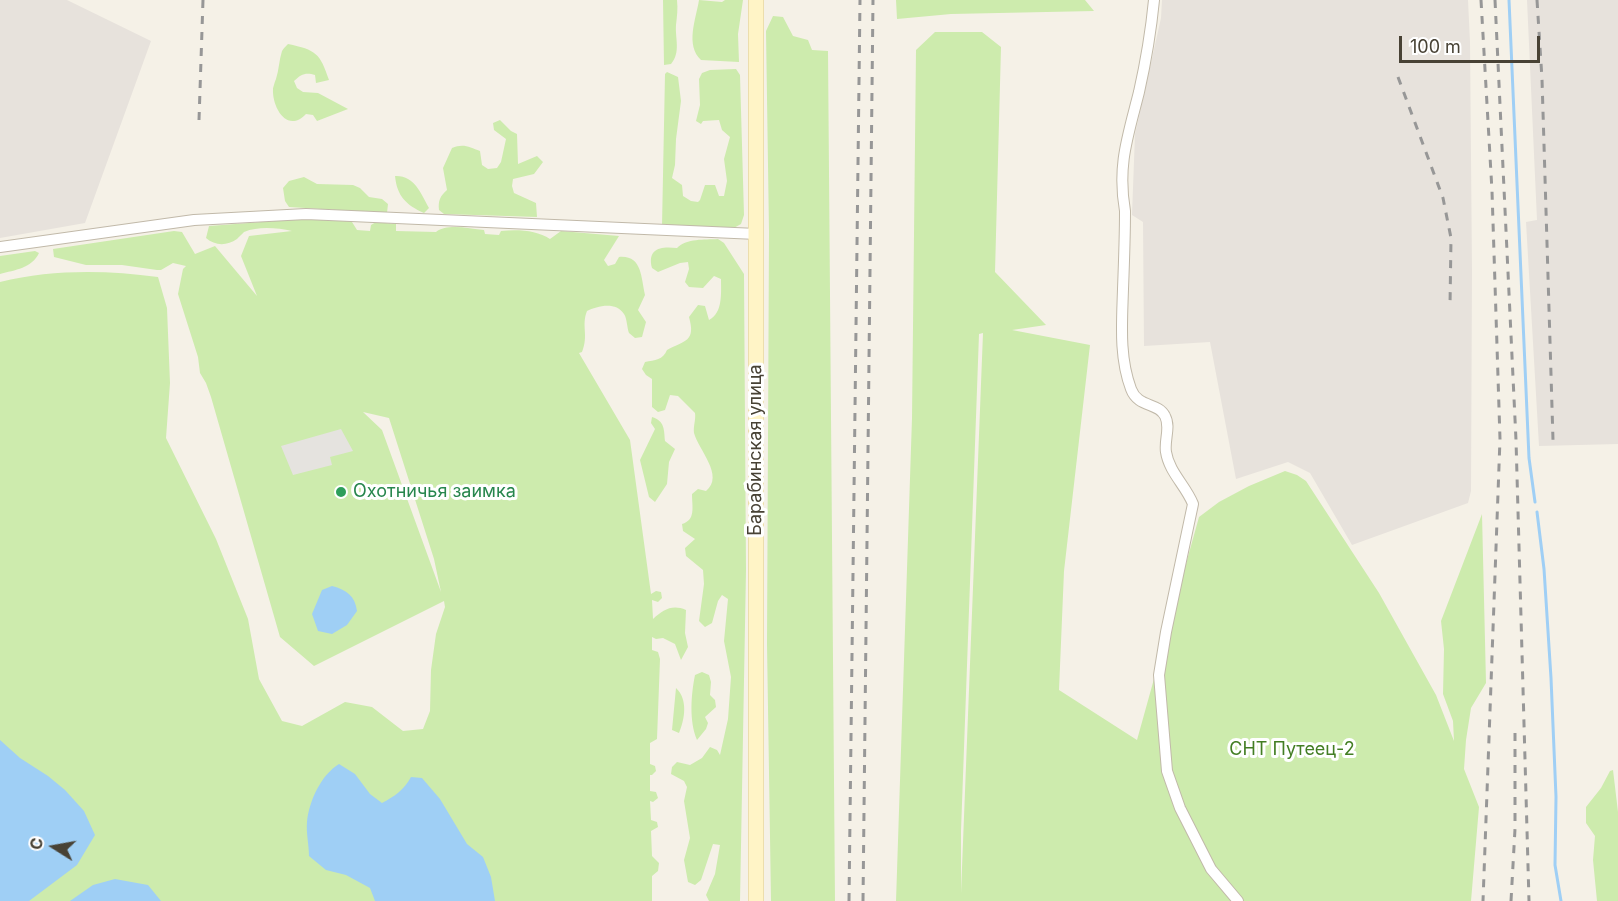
<!DOCTYPE html>
<html>
<head>
<meta charset="utf-8">
<style>
  body { margin:0 }
  #map { position:relative; width:1618px; height:901px; overflow:hidden; background:#f5f1e7; font-family:Inter,sans-serif }
  canvas { display:block }
  .north { position:absolute; left:24px; top:817px; width:60px; height:60px; -webkit-text-stroke:4px #fff; paint-order:stroke; rotate:281deg; font-size:16px; font-weight:700; line-height:24px; text-align:center; color:#484235 }
  .north::after { content:''; display:block; margin:auto; width:21px; height:27px; background:#484235; clip-path:polygon(50% 0,100% 100%,50% 72%,0 100%) }
  .scale { position:absolute; left:1399px; top:36px; width:141px; height:27px; box-sizing:border-box; border:3px solid #484235; border-top:0; padding-left:8px; font-size:18px; line-height:21px; white-space:nowrap; color:#484235; -webkit-text-stroke:4px #fff; paint-order:stroke }
</style>
</head>
<body>
<div id="map">
<canvas width="1618" height="901"></canvas>
<div class="north">С</div>
<div class="scale">100 m</div>
</div>
<script>
const c = document.querySelector('canvas').getContext('2d');
c.lineJoin = 'round';
function fill(path, color) { c.fillStyle = color; c.fill(path, 'evenodd'); }
function stroke(path, color, width, dash) { c.strokeStyle = color; c.lineWidth = width; c.lineCap = dash ? 'butt' : 'round'; c.setLineDash(dash || []); c.stroke(path); }
function label(font, color, halo, rows, align = 'center') {
  c.font = font + ' Inter,sans-serif'; c.lineWidth = 6; c.setLineDash([]); c.textBaseline = 'middle'; c.strokeStyle = halo; c.fillStyle = color; for (const [text, x, y, turn = 0] of rows) {
    c.save(); c.translate(x, y); c.rotate((+turn || 0) * Math.PI / 180); c.textAlign = isNaN(turn) ? turn : align; if (halo) c.strokeText(text, 0, 0); c.fillText(text, 0, 0); c.restore();
  }
}
fill(new Path2D(`
  M0,0H67L151,41L85,223L0,238Z
  M1162,0H1468L1470,42L1472,272L1471,491L1468,503L1352,545L1310,473L1288,462L1236,479L1210,342L1144,346L1143,222L1132,215L1135,134L1161,18Z
  M1527,0H1618V444L1539,446L1526,222L1537,220Z`), '#e7e2dc');
fill(new Path2D(`
  M663,0H677C678,9 677,16 676,25C675,39 681,52 671,64L664,65Z
  M699,0L722,2L725,0H743L738,34L739,62L701,60C685,45 696,19 699,0Z
  M896,0H1085L1094,11L951,14L897,19Z
  M773,16L783,17L793,36L808,40L812,50L828,51L835,901H771L767,644L769,232L766,31Z
  M935,32H982L1001,47L995,272L1046,325L1012,330L1090,345L1064,571L1059,690L1137,740L1199,517L1219,502L1249,486L1285,471L1297,475L1306,481L1379,593L1436,695L1454,741L1453,721L1443,694L1444,649L1441,621L1482,514L1486,683L1471,708L1466,740L1464,769L1479,807L1471,901H896L912,418L916,50ZM983,333L961,893V831L979,334Z
  M288,44C316,50 320,53 329,80L316,83L315,75C306,72 301,74 294,81L297,88L303,92L318,93L348,109L317,121L313,115L306,114C287,134 272,107 273,89C273,88 275,81 276,79C279,70 279,60 282,51C284,48 285,47 288,44Z
  M736,69L740,75L744,215L741,224L732,229L662,226L665,74L667,72L678,77L681,101L676,139L675,165L672,178L682,185L683,196L691,201L698,202L700,200L705,185H715L719,196H724L727,181L724,159L730,137L722,130L719,120L703,121L701,124L696,121L700,105L699,79L702,73L710,70Z
  M500,120L511,131L517,134L518,164L537,156L543,162L534,174L513,179L512,186L514,193L536,203L537,217L444,214L439,210C438,201 440,196 447,190L443,168L452,148C463,143 470,147 480,151L482,165L488,169L497,168L501,162L506,139L494,130L493,123Z
  M395,176C414,175 421,193 429,208L424,213C406,205 397,196 395,176Z
  M304,177L317,184L353,185L360,188L369,197L382,199L388,204L387,213L289,207L285,201L283,188L289,181Z
  M314,218L348,220L352,222L357,230L370,231L371,225L376,222L396,224V231L436,232C448,223 469,229 484,230L485,234L499,235L501,231C517,229 537,230 550,239L561,231L619,236L604,260L608,266L615,264L619,257C642,255 641,277 645,295L638,310L646,322L642,337L635,338L629,333C627,328 627,318 624,314C616,301 597,306 587,311C581,326 589,335 582,352L579,353L630,440L651,594L656,591L661,592L662,598L658,602L652,600L653,619C663,610 672,604 686,610L685,633L688,647L681,660L675,644L663,638L656,639L652,637V650L658,652L660,659L657,739L650,743V764L655,766L656,771L652,775H650V791L656,792L658,798L653,802L650,801L651,820L657,822L658,827L651,831L652,856L659,863L658,871L652,876V901H0V282C52,269 106,270 158,277L167,308L170,383L166,438L216,539L248,619L259,679L282,721L302,726L345,702L372,707L403,731L423,729L430,711L431,670L436,634L445,607L444,601L314,666L280,637L211,397L206,383L200,373L198,357L178,294L183,269L186,266L173,263L161,270H157L122,265H86L54,257L53,249L174,231L182,232L195,254L215,246L257,296L241,256L249,236L292,231C277,228 259,226 244,232C242,234 239,237 237,239C227,246 215,246 206,238L209,226ZM363,412L389,418L434,559L441,592L382,430Z
  M718,239L724,243L744,274L746,570L740,901H709L706,895L715,874L720,845L713,844L701,880L695,885L688,882L684,860L690,838L684,801L687,787L684,781L671,774L672,767L677,762L690,765L702,758L710,747L717,750L720,755L728,719L731,677L724,641L728,599L722,595L718,601L712,623L705,627L699,621L704,584L703,570L686,556L685,548L695,539L683,531L682,524C696,520 692,507 692,494L698,489L706,491C725,476 698,449 694,433C693,426 696,420 695,413L678,396L670,395L665,410L658,412L652,407V379L646,375L642,369L645,362C655,360 663,360 667,350C685,340 696,342 689,317L698,305L705,306L709,320C723,313 721,293 721,279L714,276L703,288L689,287L685,282L689,269L688,262L680,263L658,272L652,268C647,248 661,246 677,248C687,238 704,240 718,239Z
  M35,251L39,253C32,268 15,270 0,274V256Z
  M652,417C665,421 664,430 665,441L675,449L669,462L667,484L655,502L649,497L640,460L655,429L651,423Z
  M702,672L709,675L711,682L710,695L715,700L716,707L705,717L708,723L706,729L697,740C689,721 691,695 695,675Z
  M676,688C688,699 685,719 679,733L672,730Z
  M1613,770L1618,812V901H1597L1593,860L1595,836L1586,823V807L1601,788L1610,771Z`), '#cdebad');
fill(new Path2D(`
  M341,429L353,451L330,457L332,465L293,475L281,446Z`), '#e5e3df');
fill(new Path2D(`
  M332,586C347,590 355,596 357,611L347,625L332,634L318,631L312,614L322,590Z
  M0,740L20,758L48,776L65,790L84,811L95,835L77,865L29,901H0Z
  M339,764L355,774L370,794L382,803C395,796 404,790 411,777L422,778L440,799L467,844L483,857L491,877L495,901H375L370,888L346,875L326,870L309,856C309,845 306,833 307,822C309,801 321,775 339,764Z
  M115,879L148,885L161,901H70L93,885Z`), '#9fcff5');
stroke(new Path2D(`
  M1509,0L1529,458L1535,502
  M1537,512L1544,569L1551,678L1556,797L1555,865L1561,901`), '#9fcff5', 3);
const street = new Path2D(`
  M1154,0C1151,31 1146,61 1139,92C1128,136 1117,165 1125,211C1125,237 1124,263 1123,289C1122,323 1119,357 1131,389C1138,408 1158,402 1165,416C1171,427 1164,440 1166,452C1169,472 1186,486 1193,504L1166,632L1159,675L1167,771L1180,808L1211,869L1238,901
  M0,247L194,220L306,214L757,234`);
const secondary = new Path2D(`
  M756,901V0`);
stroke(street, '#c1b9a9', 12);
stroke(secondary, '#d8c894', 16);
stroke(street, '#fff', 10);
stroke(secondary, '#fff4c6', 15);
stroke(new Path2D(`
  M1481,0L1492,191L1500,439L1483,901
  M1495,0L1516,440L1529,901
  M1537,0L1542,79L1553,440
  M1398,77L1443,198L1451,238L1450,306
  M199,120L203,0
  M849,901L860,0
  M863,901L873,0
  M1511,901L1515,829V725`), '#979797', 3, [8, 8]);
for (const [x, y, r, color] of [
  [341,492,6,"#2e9e5b"]
]) { const dot = new Path2D(); dot.arc(x, y, r, 0, 2 * Math.PI); c.fillStyle = color; c.fill(dot); stroke(dot, '#fff', 2); }
label('18px', '#484235', '#fff', [
  ["Барабинская улица",756,450,-90]
]);
label('18px', '#27864d', '#fff', [
  ["Охотничья заимка",353,492]
], 'left');
label('18px', '#437e24', '#fff', [
  ["СНТ Путеец-2",1292,750]
]);
</script>
</body>
</html>
